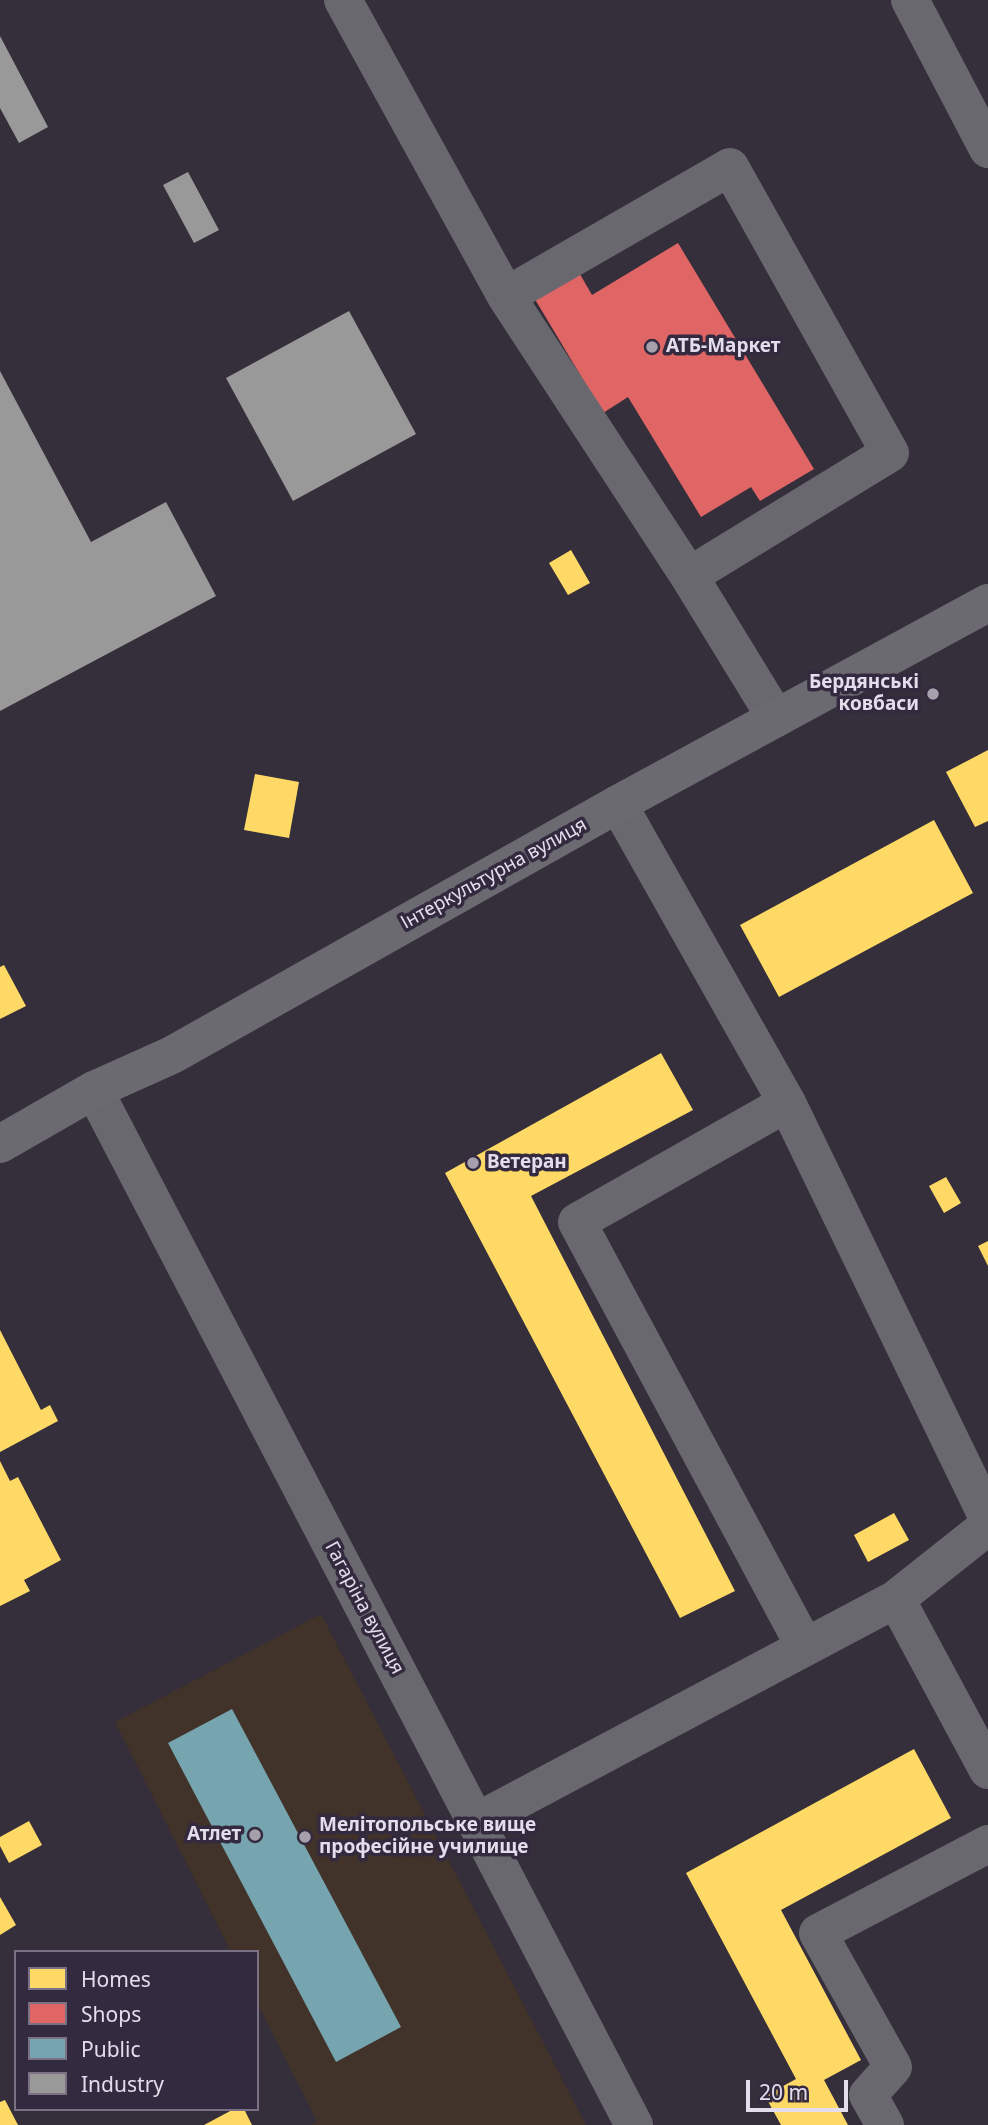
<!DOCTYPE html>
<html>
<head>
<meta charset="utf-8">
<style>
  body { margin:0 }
  #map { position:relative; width:988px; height:2125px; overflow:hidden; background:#342f3a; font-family:"Noto Sans",sans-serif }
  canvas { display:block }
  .legend { position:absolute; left:14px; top:1950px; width:245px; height:161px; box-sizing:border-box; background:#342a3f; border:2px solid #7a7284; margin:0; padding:9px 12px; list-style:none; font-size:21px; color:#e4ddeb }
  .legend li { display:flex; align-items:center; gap:14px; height:35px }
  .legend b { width:35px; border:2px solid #7a7284 }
  .scale { position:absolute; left:746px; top:2080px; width:102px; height:32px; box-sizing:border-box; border:4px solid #e4ddeb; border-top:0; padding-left:9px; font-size:21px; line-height:24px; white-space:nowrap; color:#e4ddeb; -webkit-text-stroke:5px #342a3f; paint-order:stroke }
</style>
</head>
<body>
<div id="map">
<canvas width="988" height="2125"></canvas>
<ul class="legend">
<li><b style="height:19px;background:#ffd966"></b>Homes</li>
<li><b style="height:19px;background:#e06666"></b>Shops</li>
<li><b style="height:19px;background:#76a5af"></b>Public</li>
<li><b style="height:19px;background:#999"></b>Industry</li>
</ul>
<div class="scale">20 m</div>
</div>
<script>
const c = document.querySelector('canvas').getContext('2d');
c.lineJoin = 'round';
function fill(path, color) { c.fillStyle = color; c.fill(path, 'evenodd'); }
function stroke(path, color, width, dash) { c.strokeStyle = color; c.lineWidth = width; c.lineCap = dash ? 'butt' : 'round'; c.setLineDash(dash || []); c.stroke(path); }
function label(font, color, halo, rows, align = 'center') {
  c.font = font + ' "Noto Sans",sans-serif'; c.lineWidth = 7; c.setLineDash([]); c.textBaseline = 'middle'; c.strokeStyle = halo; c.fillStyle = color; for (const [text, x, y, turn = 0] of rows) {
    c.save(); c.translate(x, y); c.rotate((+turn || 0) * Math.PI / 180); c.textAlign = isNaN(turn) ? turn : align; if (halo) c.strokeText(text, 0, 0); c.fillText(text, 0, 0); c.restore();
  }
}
fill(new Path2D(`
  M321,1614L586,2125H311L317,2121L257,2003V1952H231L115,1722Z`), '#41322a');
fill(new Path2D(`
  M571,550L590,583L568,595L549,563Z
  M988,750V821L975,827L946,772Z
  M255,774L299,782L289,838L244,830Z
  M934,820L973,893L779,997L740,925Z
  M4,965L26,1006L0,1019V967Z
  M661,1053L693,1110L531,1196L735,1591L680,1618L445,1173Z
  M946,1177L961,1203L944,1213L929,1186Z
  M988,1241V1266L978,1246Z
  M0,1330L41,1410L50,1405L58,1421L0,1452Z
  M0,1461L10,1481L18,1477L61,1560L24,1580L30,1591L0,1606Z
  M894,1513L909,1540L868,1562L854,1535Z
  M914,1749L951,1818L781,1910L861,2060L824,2080L848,2125H781L765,2096L796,2079L686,1873Z
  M29,1821L42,1845L9,1863L0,1846V1837Z
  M0,1897L16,1925L0,1935Z
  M5,2100L18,2125H0V2102Z
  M234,2109H244L252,2125H204Z`), '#ffd966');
fill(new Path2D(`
  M678,243L814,469L760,501L751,487L701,517L628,397L603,413L533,296L577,269L592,295Z`), '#e06666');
fill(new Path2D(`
  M232,1709L401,2027L336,2062L168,1743Z`), '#76a5af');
fill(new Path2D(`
  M0,36L48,127L19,143L0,108Z
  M188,172L219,230L194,243L163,185Z
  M349,311L416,434L293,501L226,378Z
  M0,371L91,542L166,502L216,596L0,711Z`), '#999');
stroke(new Path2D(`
  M343,0L506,296L689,576L776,718
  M910,0L988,149
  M506,296L730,167L890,453L689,576
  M618,804L787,1103L988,1518
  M94,1090L634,2125
  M787,1103L577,1222L805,1647
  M988,1526L896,1599L988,1770
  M476,1822L896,1599
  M885,2125L868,2095L893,2067L818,1933L988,1844`), '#69686e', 38);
stroke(new Path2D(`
  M0,1144L94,1090L172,1055L618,804L988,603`), '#6b6a71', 38);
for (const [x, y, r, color] of [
  [652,347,7,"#a6a0ad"],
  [933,694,7,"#a6a0ad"],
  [473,1163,7,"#a6a0ad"],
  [255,1835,7,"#a6a0ad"],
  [305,1837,7,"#a6a0ad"]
]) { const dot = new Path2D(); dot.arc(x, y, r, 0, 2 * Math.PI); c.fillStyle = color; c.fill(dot); stroke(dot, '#342a3f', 2.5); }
label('bold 19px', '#e4ddeb', '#342a3f', [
  ["АТБ-Маркет",666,347],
  ["Бердянські",919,683,"right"],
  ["ковбаси",919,705,"right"],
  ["Ветеран",487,1163],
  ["Мелітопольське вище",319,1826],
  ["професійне училище",319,1848],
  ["Атлет",241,1835,"right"]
], 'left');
label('19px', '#e4ddeb', '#342a3f', [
  ["Інтеркультурна вулиця",494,874,-29],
  ["Гагаріна вулиця",364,1608,62]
]);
</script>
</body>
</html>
